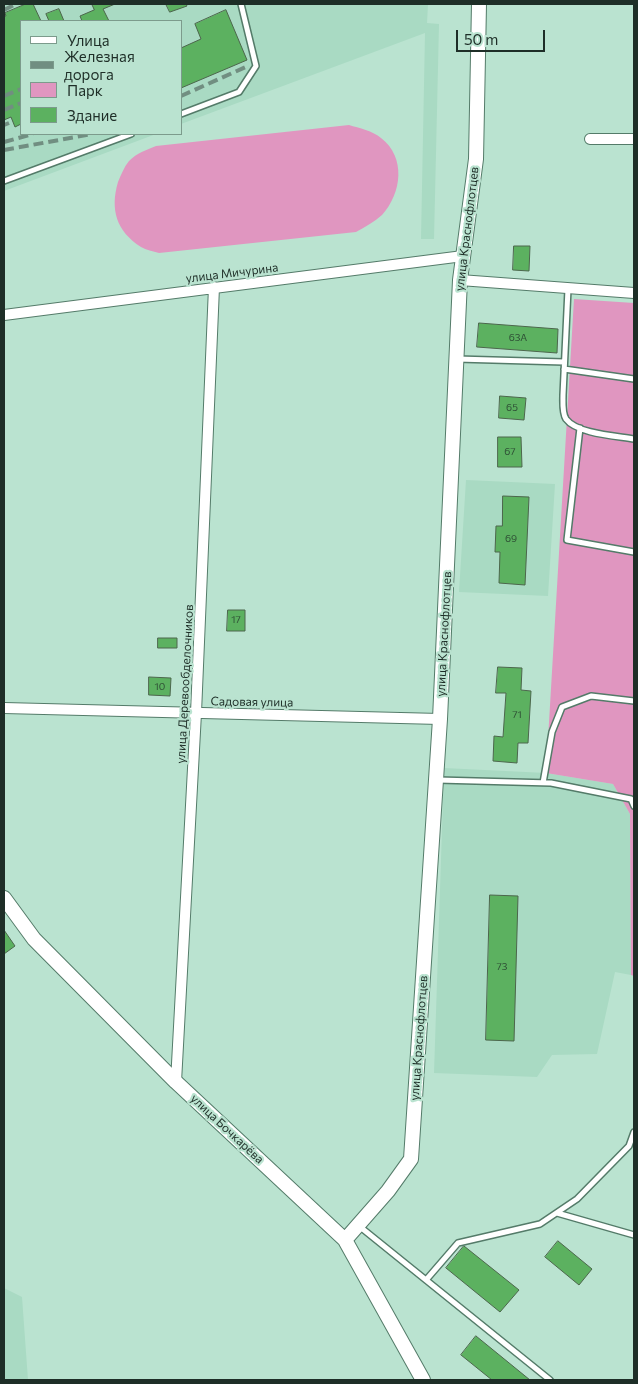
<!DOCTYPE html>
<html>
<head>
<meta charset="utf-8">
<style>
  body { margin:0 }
  #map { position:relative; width:638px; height:1384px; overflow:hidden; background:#bae3d0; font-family:Commissioner,sans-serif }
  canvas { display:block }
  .frame { position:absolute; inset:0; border:5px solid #1e2e27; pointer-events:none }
  .legend { position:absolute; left:20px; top:20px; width:162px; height:115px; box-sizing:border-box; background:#bae3d0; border:1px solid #7c9b8c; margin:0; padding:6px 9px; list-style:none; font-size:15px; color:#1e2e27 }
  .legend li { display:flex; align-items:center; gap:10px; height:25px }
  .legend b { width:25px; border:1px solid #7c9b8c }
  .scale { position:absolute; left:456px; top:30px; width:89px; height:22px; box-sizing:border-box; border:2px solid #1e2e27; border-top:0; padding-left:6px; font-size:15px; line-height:18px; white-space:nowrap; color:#1e2e27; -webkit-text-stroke:4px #bae3d0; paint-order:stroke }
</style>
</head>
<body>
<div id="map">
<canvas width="638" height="1384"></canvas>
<div class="frame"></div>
<ul class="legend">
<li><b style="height:6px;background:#fff"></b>Улица</li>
<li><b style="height:6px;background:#718e81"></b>Железная дорога</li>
<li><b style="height:14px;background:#e096c0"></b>Парк</li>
<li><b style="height:14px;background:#5cb160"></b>Здание</li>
</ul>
<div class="scale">50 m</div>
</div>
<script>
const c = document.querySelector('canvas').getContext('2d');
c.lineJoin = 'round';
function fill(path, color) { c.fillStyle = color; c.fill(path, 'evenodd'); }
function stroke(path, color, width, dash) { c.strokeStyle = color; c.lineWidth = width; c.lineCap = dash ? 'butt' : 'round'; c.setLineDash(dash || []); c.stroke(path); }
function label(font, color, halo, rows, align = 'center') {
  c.font = font + ' Commissioner,sans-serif'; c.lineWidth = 4.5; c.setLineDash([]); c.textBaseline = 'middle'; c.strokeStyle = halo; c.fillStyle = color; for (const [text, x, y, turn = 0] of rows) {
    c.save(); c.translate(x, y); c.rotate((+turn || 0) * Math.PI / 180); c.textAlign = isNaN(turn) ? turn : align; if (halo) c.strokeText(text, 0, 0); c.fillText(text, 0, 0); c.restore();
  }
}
fill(new Path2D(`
  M4,4H428L427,23L439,24L434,239H421L425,33L181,124V21H21V134H156L4,191Z
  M466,480L555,484L548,596L459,592Z
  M444,768L546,773L613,784L630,814L631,975L615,972L597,1054L552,1055L537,1077L434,1073Z
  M4,1288L22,1297L28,1380H4Z`), '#a9dac3');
fill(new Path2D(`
  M349,125C359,128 373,131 381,138C406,157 402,193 382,215C374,222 365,227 356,232L159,253C153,251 146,250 141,247C116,231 110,209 118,182C121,175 124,167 129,161C137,153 146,150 156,146Z
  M574,299L634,303V976L631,975L630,814L613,784L546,773Z`), '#e096c0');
const building = new Path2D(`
  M26,4H33L41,21H21V124L15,127L11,117L4,120V16H6L5,13Z
  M92,4H115L103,9L109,21H82L80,16L94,10Z
  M166,4H186L187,6L170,12Z
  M59,9L64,21H49L46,14Z
  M226,10L247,60L181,88V48L201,39L195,24Z
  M514,246H530L529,271L513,270Z
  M479,323L558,329L557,353L477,347Z
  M500,396L526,398L524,420L499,418Z
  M498,437H521L522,467H498Z
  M503,496L529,497L525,585L499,583L500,552H495L496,526H502Z
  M228,610H245V631H227Z
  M158,638H177V648H158Z
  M498,667L522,668L521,690L531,691L528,743H518L517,763L493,761L494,736L503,737L506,693H496Z
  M149,677L171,678L170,696L149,695Z
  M490,895L518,896L514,1041L486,1040Z
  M4,930L15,946L4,954Z
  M558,1241L592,1269L579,1285L545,1257Z
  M464,1246L519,1290L500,1312L446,1268Z
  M476,1336L530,1380H492L461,1355Z`);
fill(building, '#5cb160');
stroke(building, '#4c664c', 1);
const lane = new Path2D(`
  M181,114L239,92L256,66L241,4
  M4,181L131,134
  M568,289L563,395C563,402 562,413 566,419C577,434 617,436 634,439
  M457,359L564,362
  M564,369L634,379
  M580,428L567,540L634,552
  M438,780L551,783L631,799L634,806
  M543,783L552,732L562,707L591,696L634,701
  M557,1213L634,1235
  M359,1226L550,1380
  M426,1280L458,1243L540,1224L577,1199L629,1146L634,1132`);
const street = new Path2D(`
  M590,139H634
  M460,280L634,293
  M4,315L463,256
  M4,708L440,719
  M176,1082L196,713L214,287`);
const secondary = new Path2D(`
  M4,898L34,939L176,1082L345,1240L423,1380
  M345,1240L388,1191L411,1159L440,719L460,280L476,159L479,4`);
stroke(lane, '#547b69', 8);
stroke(street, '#547b69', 12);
stroke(secondary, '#547b69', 16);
stroke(lane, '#fff', 5);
stroke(street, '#fff', 10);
stroke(secondary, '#fff', 14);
stroke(new Path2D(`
  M4,10L16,4
  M4,96L21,89
  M181,96L248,66
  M4,110L21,103
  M4,125L9,123
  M4,142L33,134
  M4,150L92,134`), '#718e81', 4, [10, 5]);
label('10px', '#2e4f35', null, [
  ["63А",518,338],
  ["65",512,408],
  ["67",510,452],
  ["69",511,539],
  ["17",236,620],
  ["10",160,687],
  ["71",517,715],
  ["73",502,967]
]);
label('12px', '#1e2e27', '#bae3d0', [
  ["улица Краснофлотцев",467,229,-83],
  ["улица Мичурина",232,273,-7],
  ["улица Краснофлотцев",444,634,-87],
  ["улица Деревообделочников",185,684,-87],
  ["Садовая улица",252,702,1],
  ["улица Краснофлотцев",419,1038,-86],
  ["улица Бочкарёва",227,1129,43]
]);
</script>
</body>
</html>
